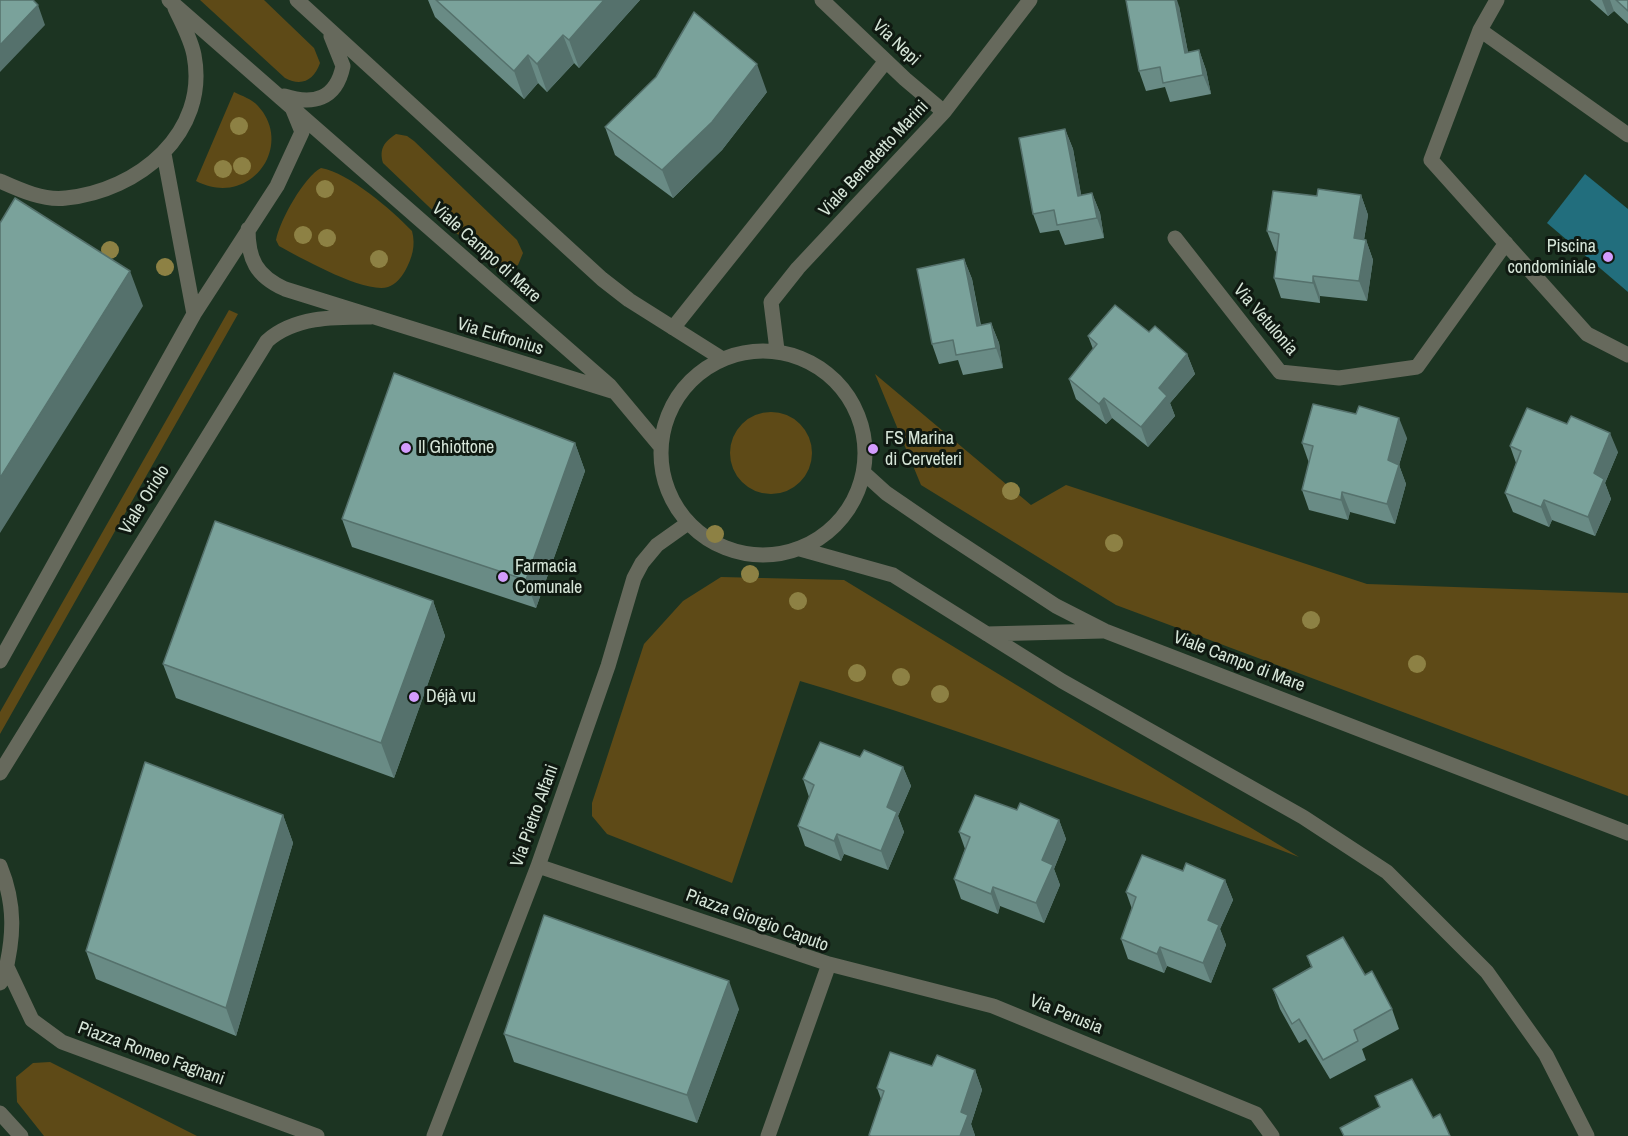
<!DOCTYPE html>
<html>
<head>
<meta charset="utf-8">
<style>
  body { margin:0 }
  canvas { display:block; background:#1c3422 }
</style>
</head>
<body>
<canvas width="1628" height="1136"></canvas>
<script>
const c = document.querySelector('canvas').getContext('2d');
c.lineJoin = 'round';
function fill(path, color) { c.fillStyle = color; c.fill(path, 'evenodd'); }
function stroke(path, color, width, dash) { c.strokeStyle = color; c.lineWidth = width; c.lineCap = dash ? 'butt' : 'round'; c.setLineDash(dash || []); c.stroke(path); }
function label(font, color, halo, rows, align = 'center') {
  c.font = font + ' "Archivo Narrow",sans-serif'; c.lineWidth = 6; c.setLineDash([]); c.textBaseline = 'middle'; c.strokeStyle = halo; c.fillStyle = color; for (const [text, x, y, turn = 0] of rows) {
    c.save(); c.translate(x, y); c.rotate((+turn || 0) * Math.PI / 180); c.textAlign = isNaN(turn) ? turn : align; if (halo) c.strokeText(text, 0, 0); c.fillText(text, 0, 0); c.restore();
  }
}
fill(new Path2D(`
  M200,0H264L314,48L320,63C314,80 302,87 285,78Z
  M234,92C242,96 252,99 258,106C295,146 250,209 196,181Z
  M396,134L407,136L414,141L517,240L523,253L518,265L508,270L492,267L383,163C379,149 384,142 396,134Z
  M321,168C349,173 392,210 412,231C416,246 412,258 405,271C401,278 396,284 388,287C365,294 301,258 279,246L276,240C280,220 304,177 321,168Z
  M229,310L238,314L0,734V712Z
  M875,374L1031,505L1066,485L1367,584L1628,593V796L1116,605L921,485Z
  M730 453a41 41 0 1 1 82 0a41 41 0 1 1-82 0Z
  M721,577L844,580L1299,857C1133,795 969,731 800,681L732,883L607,834L592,816V803L644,644L683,601Z
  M50,1062L197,1136H44L17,1102L16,1077L33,1063Z`), '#5e4a17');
fill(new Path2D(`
  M1585,174L1628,209V292L1547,223Z`), '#226e7d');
stroke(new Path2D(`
  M169,0L610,386L661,447
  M297,0L602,279L629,300L721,358
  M822,0L905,79L944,112
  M1497,0L1480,30L1431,160L1587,334L1628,355
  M1480,30L1628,135
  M284,96C313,105 336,100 343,66L331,36
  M164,154L194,314
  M0,181C20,190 44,201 66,198C138,191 209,133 194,55C191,39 182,23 175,8
  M248,229C248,259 256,276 285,289L612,391
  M1175,238L1280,372L1339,378L1417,367L1506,243
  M673,328L886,61
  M777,350L771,302L798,268L944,112L1030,0
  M661 453a102 102 0 1 1 204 0a102 102 0 1 1-204 0Z
  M864,473L886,493L940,530L1056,606L1105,631L1628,833
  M800,549L893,575L1062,681L1303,817L1387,872L1487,972L1546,1055L1587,1136
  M987,634L1102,631
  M0,661L194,314L277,186L302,132L293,110
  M0,773L267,341C295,316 336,317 371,317
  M0,866C16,905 14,938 4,977L0,983
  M538,866L829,964L768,1136
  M829,964L993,1006L1256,1114L1272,1136
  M7,967L32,1020L62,1042L317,1136
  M0,1113L21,1136
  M434,1136L538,866L608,666L634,578L642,563L657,545L688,523`), '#66695c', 15);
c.fillStyle = '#8d8144';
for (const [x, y] of [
  [239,126],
  [242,166],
  [223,169],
  [325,189],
  [303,235],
  [327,238],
  [110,250],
  [379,259],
  [165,267],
  [1011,491],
  [715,534],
  [1114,543],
  [750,574],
  [798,601],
  [1311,620],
  [1417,664],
  [857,673],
  [901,677],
  [940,694]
]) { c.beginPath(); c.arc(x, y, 9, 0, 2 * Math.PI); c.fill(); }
fill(new Path2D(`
  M428,0H640L579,68L574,63L547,92L538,83L524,99L435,17Z
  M1590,0H1628V24L1614,11L1608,16Z
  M1179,6L1188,52L1199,50L1206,70L1211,94L1170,102L1165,87L1146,91L1139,71Z
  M767,92L722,150L673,198L615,155L605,127Z
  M1065,129L1073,149L1081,195L1092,193L1100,213L1104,238L1065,245L1059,230L1040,233L1033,214Z
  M1361,195L1368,215L1364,240H1366L1373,260L1367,301L1320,296V303L1281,298L1274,278L1277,252L1275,251L1267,231Z
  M964,259L972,279L981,325L991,323L999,343L1003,368L963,375L958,360L939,364L932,344Z
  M1149,332L1187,354L1195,374L1170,403L1175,416L1148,447L1112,418L1106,424L1076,399L1069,379L1093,349L1088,336Z
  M1407,438L1399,465L1406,484L1395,524L1350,512L1348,520L1309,510L1302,490L1309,463L1302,443Z
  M575,443L585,471L536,608L352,547L342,519Z
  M1510,446L1618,452L1605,483L1611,499L1595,536L1552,520L1549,527L1513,512L1505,493L1516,463Z
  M433,601L445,636L394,778L176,698L163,664Z
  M860,757L903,767L911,786L898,816L904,832L888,870L844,854L841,861L805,846L798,826L809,797L803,779Z
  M1017,810L1059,820L1066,839L1054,869L1060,885L1044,923L1000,906L998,914L961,899L954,879L965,849L959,832Z
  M283,815L293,843L236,1036L96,979L86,951Z
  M1183,871L1225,880L1233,900L1220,929L1226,945L1211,983L1167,966L1164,973L1128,959L1121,939L1132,909L1126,892Z
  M1307,956L1365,975L1392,1009L1399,1029L1362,1049L1366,1060L1330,1079L1306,1039L1299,1043L1280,1009L1273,989L1311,967Z
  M739,1009L697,1123L514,1062L504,1034Z
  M932,1066L975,1070L982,1090L971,1124L975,1136H869L881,1099L877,1088Z`), '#698b85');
fill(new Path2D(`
  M604,0H640L579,68L569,40Z
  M1175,0H1177L1179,6L1192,73L1185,53Z
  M1602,0H1610L1614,11L1608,16Z
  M38,5L45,25L0,72V45Z
  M563,35L574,63L547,92L537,64Z
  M1199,50L1206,70L1211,94L1203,75Z
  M528,55L538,83L524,99L514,71Z
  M757,64L767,92L722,150L673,198L662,170Z
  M1065,129L1073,149L1085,216L1078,196Z
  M1092,193L1100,213L1104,238L1097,218Z
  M1361,195L1368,215L1361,258L1354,238Z
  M1366,240L1373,260L1367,301L1359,281Z
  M964,259L972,279L984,346L977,326Z
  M130,271L143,306L0,533V478Z
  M1313,276L1320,296V303L1313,283Z
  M991,323L999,343L1003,368L996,348Z
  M1187,354L1195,374L1170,403L1175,416L1148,447L1141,427L1159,388Z
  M1104,398L1112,418L1106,424L1099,404Z
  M1399,418L1407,438L1399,465L1406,484L1395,524L1387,504L1388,460Z
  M1610,433L1618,452L1605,483L1611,499L1595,536L1588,517L1594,473Z
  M575,443L585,471L536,608L526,580Z
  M1342,492L1350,512L1348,520L1341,500Z
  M1544,500L1552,520L1549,527L1541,507Z
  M433,601L445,636L394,778L381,743Z
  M903,767L911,786L898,816L904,832L888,870L881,851L887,807Z
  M283,815L293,843L236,1036L226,1008Z
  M1059,820L1066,839L1054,869L1060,885L1044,923L1036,903L1042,860Z
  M837,834L844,854L841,861L834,841Z
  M1225,880L1233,900L1220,929L1226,945L1211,983L1203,963L1208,920Z
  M993,887L1000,906L998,914L991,894Z
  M1160,947L1167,966L1164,973L1157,954Z
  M729,981L739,1009L697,1123L687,1095Z
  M975,1070L982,1090L971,1124L975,1135V1136H960L961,1112Z`), '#55716c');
const building = new Path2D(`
  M0,0H33L38,5L0,45Z
  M436,0H604L569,40L563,35L537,64L528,55L514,71Z
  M1126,0H1175L1185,53L1199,50L1203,75L1163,83L1160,67L1139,71Z
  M1616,0H1628V11Z
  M694,12L757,64L712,122L662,170L605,127L656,77Z
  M1065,129L1078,196L1092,193L1097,218L1057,225L1054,210L1033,214L1019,138Z
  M1318,189L1361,195L1354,238L1366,240L1359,281L1313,276V283L1274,278L1279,234L1267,231L1273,191L1317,196Z
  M15,198L130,271L0,478V223Z
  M964,259L977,326L991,323L996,348L956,355L953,340L932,344L917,269Z
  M1115,305L1149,332L1155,326L1187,354L1159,388L1167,396L1141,427L1104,398L1099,404L1069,379L1097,344L1088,336Z
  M394,373L575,443L526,580L342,519Z
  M1313,404L1356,414L1359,406L1399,418L1388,460L1399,465L1387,504L1342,492L1341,500L1302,490L1313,446L1302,443Z
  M1527,408L1567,424L1571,416L1610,433L1594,473L1604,479L1588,517L1544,500L1541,507L1505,493L1521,451L1510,446Z
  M215,521L433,601L381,743L163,664Z
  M820,742L860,757L864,750L903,767L887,807L897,812L881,851L837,834L834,841L798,826L814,785L803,779Z
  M145,762L283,815L226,1008L86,951Z
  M975,795L1017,810L1020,803L1059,820L1042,860L1053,865L1036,903L993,887L991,894L954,879L970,837L959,832Z
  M1142,855L1183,871L1186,863L1225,880L1208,920L1219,925L1203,963L1160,947L1157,954L1121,939L1136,897L1126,892Z
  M544,915L729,981L687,1095L504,1034Z
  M1343,937L1365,975L1372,971L1392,1009L1354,1030L1358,1041L1323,1060L1299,1019L1292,1024L1273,989L1312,967L1307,956Z
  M890,1052L932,1066L937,1055L975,1070L961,1112L968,1115L960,1136H871L869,1135L884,1091L877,1088Z
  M1412,1079L1433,1118L1440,1114L1450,1136H1344L1340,1128L1380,1107L1375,1096Z`);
fill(building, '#7aa29b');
stroke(building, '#55716c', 1.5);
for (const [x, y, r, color] of [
  [1608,257,6,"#d39cfd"],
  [406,448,6,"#d39cfd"],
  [873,449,6,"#d39cfd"],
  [503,577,6,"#d39cfd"],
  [414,697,6,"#d39cfd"]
]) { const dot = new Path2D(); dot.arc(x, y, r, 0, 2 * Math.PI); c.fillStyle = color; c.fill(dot); stroke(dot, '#0f1911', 2); }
label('18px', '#d6e5d8', '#0f1911', [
  ["Via Nepi",896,43,43],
  ["Viale Benedetto Marini",874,159,-47],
  ["Viale Campo di Mare",486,253,42],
  ["Via Vetulonia",1265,320,49],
  ["Via Eufronius",500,337,17],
  ["Viale Oriolo",145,500,-58],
  ["Viale Campo di Mare",1239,662,21],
  ["Via Pietro Alfani",535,816,-70],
  ["Piazza Giorgio Caputo",757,921,20],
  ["Via Perusia",1066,1015,22],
  ["Piazza Romeo Fagnani",151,1054,20]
]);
label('18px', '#d6e5d8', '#0f1911', [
  ["Piscina",1596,247,"right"],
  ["condominiale",1596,268,"right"],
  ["FS Marina",885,439],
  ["di Cerveteri",885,460],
  ["Il Ghiottone",418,448],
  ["Farmacia",515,567],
  ["Comunale",515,588],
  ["Déjà vu",426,697]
], 'left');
</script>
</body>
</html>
